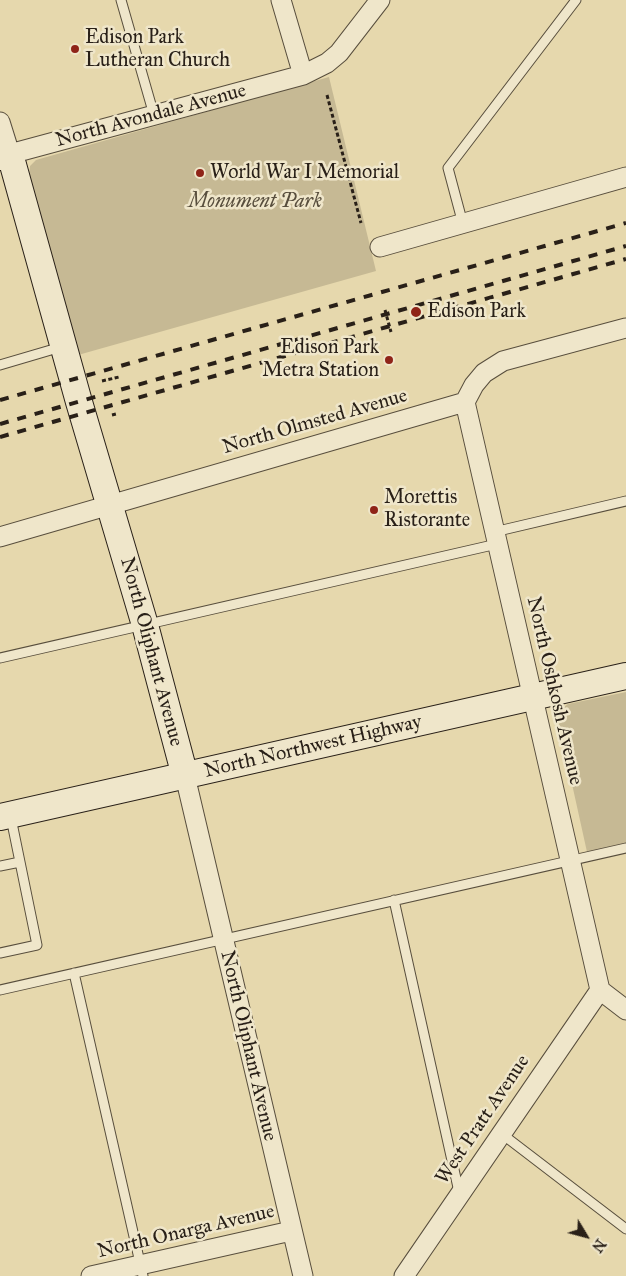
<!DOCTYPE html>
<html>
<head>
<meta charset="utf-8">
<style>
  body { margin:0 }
  #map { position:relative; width:626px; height:1276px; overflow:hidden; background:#e6d8ad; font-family:"IM FELL Great Primer",serif }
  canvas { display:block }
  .north { position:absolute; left:561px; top:1211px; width:50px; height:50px; -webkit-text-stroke:4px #efe6ca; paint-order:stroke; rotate:127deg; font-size:14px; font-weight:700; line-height:20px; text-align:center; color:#292018 }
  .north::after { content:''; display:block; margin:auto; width:18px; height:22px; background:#292018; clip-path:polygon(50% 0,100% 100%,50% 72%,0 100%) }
</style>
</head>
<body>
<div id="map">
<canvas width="626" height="1276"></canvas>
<div class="north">N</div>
</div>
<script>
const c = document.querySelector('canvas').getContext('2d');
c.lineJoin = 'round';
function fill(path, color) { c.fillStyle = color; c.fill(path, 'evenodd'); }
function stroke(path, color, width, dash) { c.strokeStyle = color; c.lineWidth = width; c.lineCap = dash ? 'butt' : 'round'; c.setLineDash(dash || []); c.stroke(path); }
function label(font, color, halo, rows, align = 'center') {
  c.font = font + ' "IM FELL Great Primer",serif'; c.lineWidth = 5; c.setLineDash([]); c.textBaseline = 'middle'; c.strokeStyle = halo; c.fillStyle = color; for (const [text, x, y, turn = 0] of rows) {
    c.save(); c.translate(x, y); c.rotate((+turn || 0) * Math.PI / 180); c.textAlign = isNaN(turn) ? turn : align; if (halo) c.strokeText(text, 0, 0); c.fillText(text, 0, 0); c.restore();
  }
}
fill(new Path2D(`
  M329,77L376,271L78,355L29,175L30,166L36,160Z
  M626,692V843L587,852L557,716L561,709L568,704Z`), '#c6b994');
const lane = new Path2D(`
  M121,0L154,115
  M463,224L448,168L576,0
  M0,365L61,347
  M494,532L626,501
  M0,658L497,544
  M0,866L20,862
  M394,900L459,1192
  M0,953L37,945L11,818
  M74,973L143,1276
  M0,990L626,848
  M502,1134L626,1229`);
const street = new Path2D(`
  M281,0L303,75
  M0,122L10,154L303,75L327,63L339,53L380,0
  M380,247L626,177
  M465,402L600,990
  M0,537L465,402L474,385L484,373L503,361L626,328
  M185,776L303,1276
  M600,990L626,1010
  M91,1276L291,1231
  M404,1276L600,990`);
const secondary = new Path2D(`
  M0,157L10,154L79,402L145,625L185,776
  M0,817L626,676`);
stroke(lane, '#584e3d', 11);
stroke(street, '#584e3d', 21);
stroke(secondary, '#292018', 28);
stroke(new Path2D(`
  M327,95L361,223
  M385,310L391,332
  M102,381L119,377
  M112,415L116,414`), '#292018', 3, [4, 2.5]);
stroke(lane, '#efe6ca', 9);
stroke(street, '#efe6ca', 19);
stroke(secondary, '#efe6ca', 26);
stroke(new Path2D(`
  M0,400L626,223
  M0,424L626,246
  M0,437L626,259`), '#292018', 4, [9, 9]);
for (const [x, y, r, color] of [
  [75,49,5,"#8f2418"],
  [200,173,5,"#8f2418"],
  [416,312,6,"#8f2418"],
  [389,360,5,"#8f2418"],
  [374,510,5,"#8f2418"]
]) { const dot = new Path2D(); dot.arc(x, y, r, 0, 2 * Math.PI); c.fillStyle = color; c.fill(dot); stroke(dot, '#efe6ca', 2); }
label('20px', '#292018', '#efe6ca', [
  ["Edison Park",85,38],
  ["Lutheran Church",85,61],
  ["World War I Memorial",210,173],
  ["Edison Park",427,312],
  ["Edison Park",379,348,"right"],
  ["Metra Station",379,371,"right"],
  ["Morettis",384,498],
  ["Ristorante",384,521]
], 'left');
label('20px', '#292018', '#efe6ca', [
  ["North Avondale Avenue",151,116,-15],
  ["North Olmsted Avenue",315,422,-16],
  ["North Oliphant Avenue",151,652,75],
  ["North Oshkosh Avenue",554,691,77],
  ["North Northwest Highway",313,747,-13],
  ["North Oliphant Avenue",248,1046,77],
  ["West Pratt Avenue",483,1120,-56],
  ["North Onarga Avenue",186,1232,-13]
]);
label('italic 20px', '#584e3d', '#efe6ca', [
  ["Monument Park",255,202]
]);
</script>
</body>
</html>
